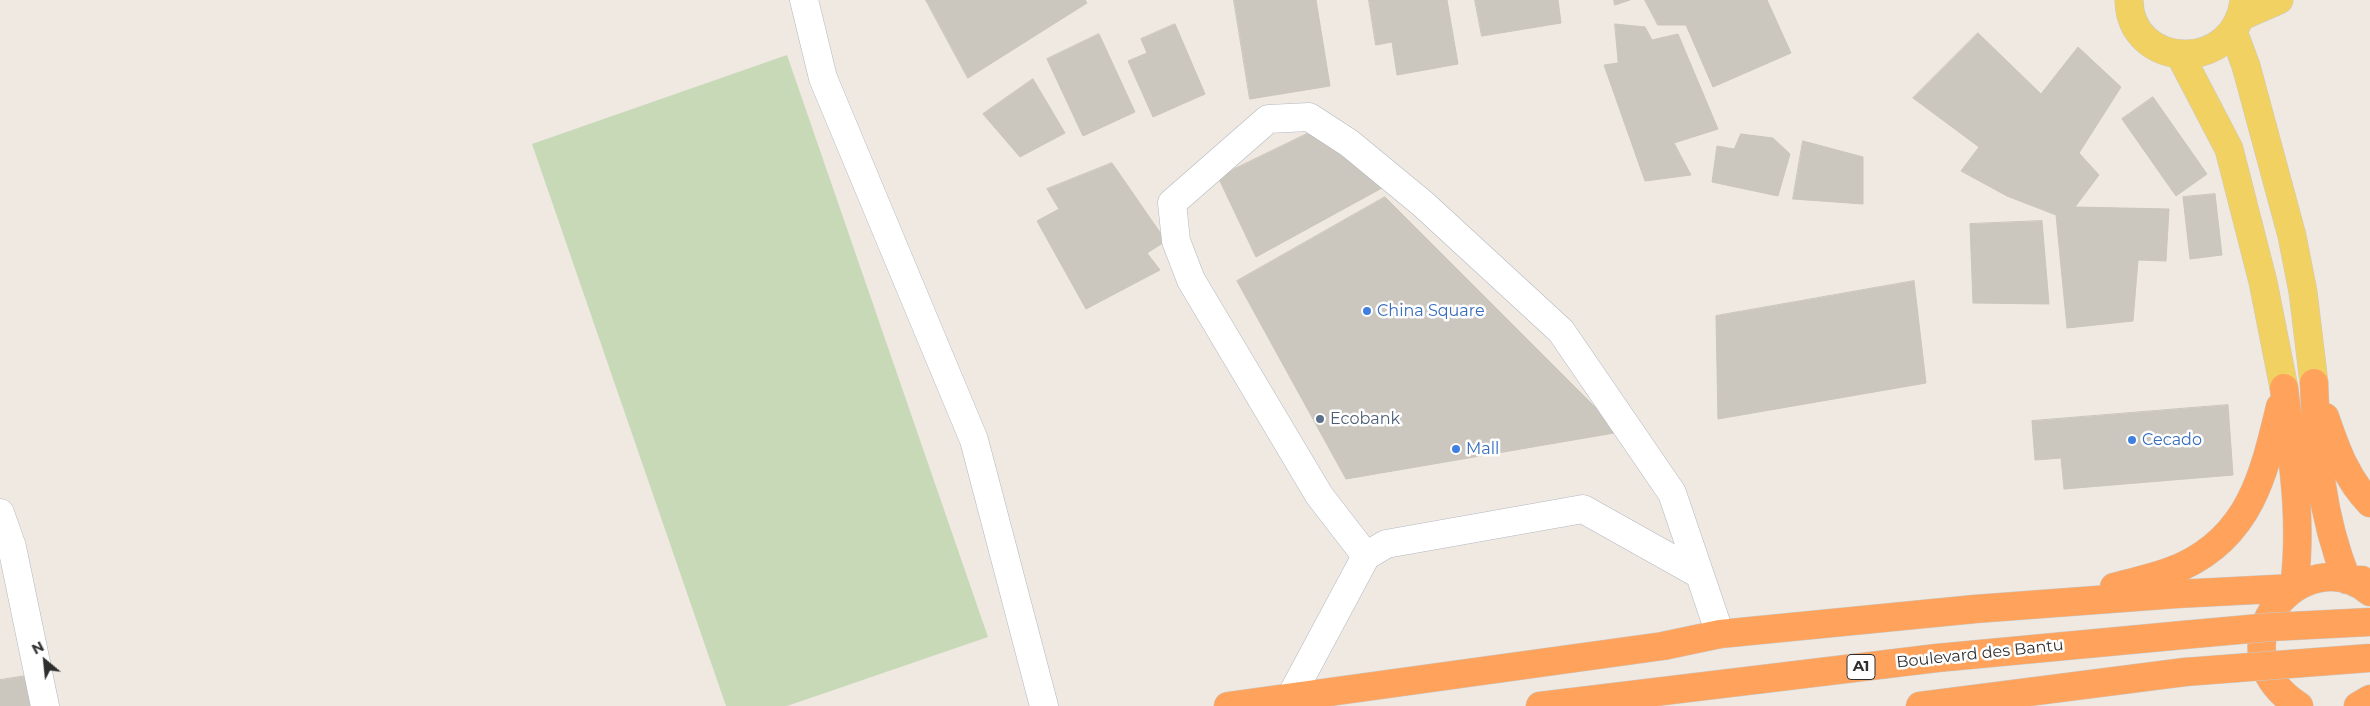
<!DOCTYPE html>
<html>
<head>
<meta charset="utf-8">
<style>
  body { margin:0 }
  #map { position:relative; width:2370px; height:706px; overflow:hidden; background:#efe9e1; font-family:Montserrat,sans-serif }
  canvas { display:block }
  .north { position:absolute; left:20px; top:636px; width:50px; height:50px; -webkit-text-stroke:4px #fff; paint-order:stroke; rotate:332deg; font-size:14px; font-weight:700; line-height:20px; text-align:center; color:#2e2e2e }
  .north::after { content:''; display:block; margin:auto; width:18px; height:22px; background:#2e2e2e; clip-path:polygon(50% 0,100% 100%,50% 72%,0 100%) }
</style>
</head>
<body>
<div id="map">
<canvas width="2370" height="706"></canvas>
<div class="north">N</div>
</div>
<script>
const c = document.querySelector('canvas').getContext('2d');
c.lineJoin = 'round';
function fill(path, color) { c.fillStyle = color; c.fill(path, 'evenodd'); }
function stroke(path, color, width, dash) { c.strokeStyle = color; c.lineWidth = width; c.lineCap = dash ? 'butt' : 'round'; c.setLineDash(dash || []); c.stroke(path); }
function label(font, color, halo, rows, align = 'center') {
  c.font = font + ' Montserrat,sans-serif'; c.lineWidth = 5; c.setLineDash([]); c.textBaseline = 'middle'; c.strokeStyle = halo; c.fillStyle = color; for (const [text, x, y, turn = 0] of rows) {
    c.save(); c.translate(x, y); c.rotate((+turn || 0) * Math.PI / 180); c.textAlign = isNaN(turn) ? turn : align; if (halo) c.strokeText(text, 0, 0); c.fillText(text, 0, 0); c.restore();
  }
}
fill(new Path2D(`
  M787,55L988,637L787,706H726L532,144Z`), '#c8d9b8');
const building = new Path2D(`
  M926,0H1085L1087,3L968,78Z
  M1234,0H1316L1330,86L1250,99Z
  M1369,0H1447L1458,64L1397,75L1392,42L1376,45Z
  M1475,0H1558L1561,23L1482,36Z
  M1614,0H1630L1615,5Z
  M1645,0H1767L1791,53L1713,87L1686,25H1658Z
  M1175,24L1205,94L1153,117L1128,61L1147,53L1141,39Z
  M1615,24L1645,27L1652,40L1678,34L1718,129L1674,143L1691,175L1645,181L1604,65L1618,63Z
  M1978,33L2041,94L2078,47L2121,87L2079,153L2099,175L2075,207L2169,209L2166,261L2138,260L2133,321L2067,328L2056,215L2007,196L1961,171L1979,147L1913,98Z
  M1099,34L1135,112L1083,136L1047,59Z
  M1033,79L1065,133L1020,157L983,114Z
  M2153,97L2207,174L2176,196L2122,119Z
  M1315,130L1382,188L1256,257L1218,177Z
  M1741,134L1773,138L1790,154L1778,196L1712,182L1717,146L1734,149Z
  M1803,141L1863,157V204L1793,199Z
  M1112,163L1166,241L1147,253L1160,270L1086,309L1037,221L1059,209L1047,189Z
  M2215,194L2222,255L2190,259L2183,197Z
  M1385,197L1620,432L1346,479L1237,281Z
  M2042,221L2049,304L1973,303L1970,224Z
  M1914,281L1926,383L1718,419L1716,316Z
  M2228,405L2233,475L2064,489L2061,458L2035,460L2032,421Z
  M26,676L31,706H0V680Z`);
fill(building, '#cbc7bf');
stroke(building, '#cbc5ba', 1);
const minor = new Path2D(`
  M804,0L823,78L974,440L1044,706
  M0,513L12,547L45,706
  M1366,556L1319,495L1191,280L1176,241L1172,203L1268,119L1309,117L1349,143L1423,204L1561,331L1672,493L1720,634
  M1291,696L1366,556L1386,544L1583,509L1699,574`);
const major = new Path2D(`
  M2129,0C2130,70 2236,74 2244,0
  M2240,17L2279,0
  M2233,31L2246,66L2292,236L2303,292L2314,383
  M2180,55L2229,149L2263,282L2284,388`);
const highway = new Path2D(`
  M2314,383C2317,455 2320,512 2347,580H2362
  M2325,417C2336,449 2346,478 2370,503
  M2114,587C2136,581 2162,576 2183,566C2251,534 2264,473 2280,407
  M1228,706L1663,646L1720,634L1975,609L2177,594L2294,588C2303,520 2292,456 2284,388
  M1540,706L1937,658L2183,635
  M1920,706L2185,672
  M2299,706C2207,646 2306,537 2370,592
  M2358,706L2370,699`);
stroke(minor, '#b4b7c1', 29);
stroke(major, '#c9c9c9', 29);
stroke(highway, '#c9c9c9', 29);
stroke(minor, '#fff', 28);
stroke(major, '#f2d163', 28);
stroke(highway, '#ffa35c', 28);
const highwayBridge = new Path2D(`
  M2183,635L2271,627L2370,622
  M2185,672L2370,658`);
stroke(highwayBridge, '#c9c9c9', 29, []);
stroke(highwayBridge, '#ffa35c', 28);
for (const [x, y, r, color] of [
  [1367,311,5,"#3f7fe0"],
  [1320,419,5,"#5c6f8a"],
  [2132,440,5,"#3f7fe0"],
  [1456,449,5,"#3f7fe0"]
]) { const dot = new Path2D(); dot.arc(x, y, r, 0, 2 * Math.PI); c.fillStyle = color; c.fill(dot); stroke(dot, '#fff', 2); }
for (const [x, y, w] of [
  [1861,667,28]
]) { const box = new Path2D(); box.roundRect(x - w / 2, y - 12.5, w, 25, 4); c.fillStyle = '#fff'; c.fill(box); stroke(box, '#2e2e2e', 1); }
label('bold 15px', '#2e2e2e', null, [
  ["A1",1861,667]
]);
label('16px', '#366cbe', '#fff', [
  ["China Square",1377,311],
  ["Cecado",2142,440],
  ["Mall",1466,449]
], 'left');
label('16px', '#4e5e75', '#fff', [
  ["Ecobank",1330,419]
], 'left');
label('16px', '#2e2e2e', '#fff', [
  ["Boulevard des Bantu",1980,654,-6]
]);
</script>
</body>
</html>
